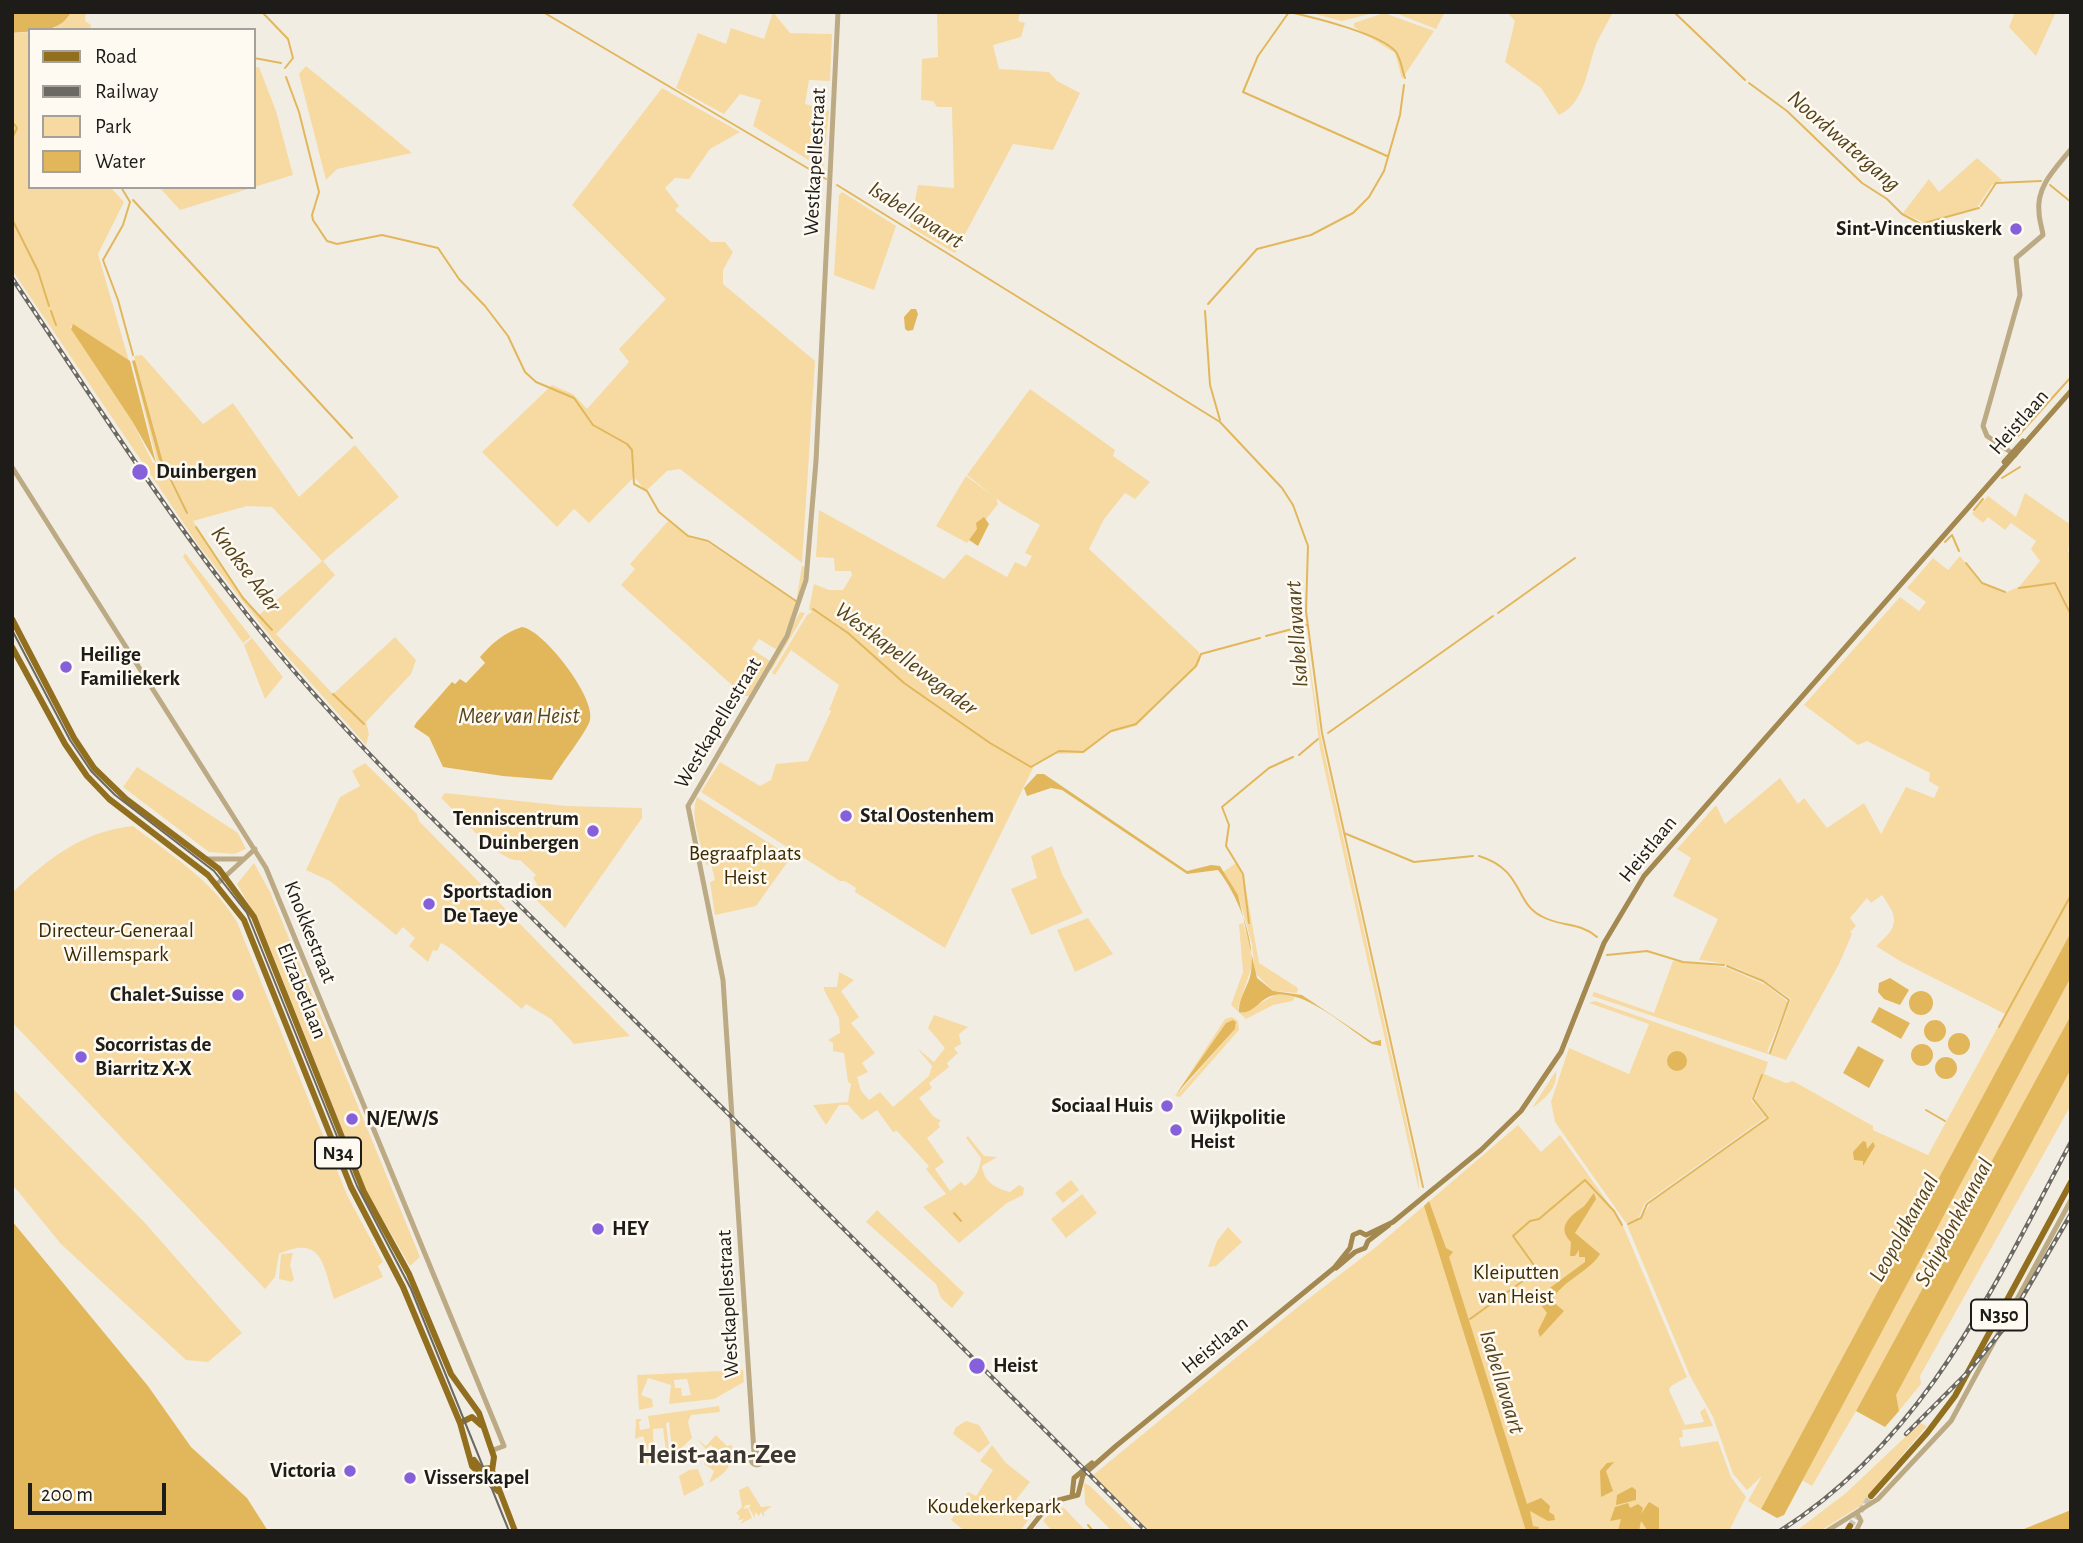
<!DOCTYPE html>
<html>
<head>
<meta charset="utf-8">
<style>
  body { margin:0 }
  #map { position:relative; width:2083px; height:1543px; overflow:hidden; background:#f2ede3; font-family:"Alegreya Sans",sans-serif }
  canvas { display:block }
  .frame { position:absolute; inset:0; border:14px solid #1d1c18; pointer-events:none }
  .legend { position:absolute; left:28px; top:28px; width:228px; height:161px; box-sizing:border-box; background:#fefaf2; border:2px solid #a4a19b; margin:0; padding:9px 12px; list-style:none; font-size:21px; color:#1d1c18 }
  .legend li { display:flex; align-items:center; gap:14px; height:35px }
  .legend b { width:35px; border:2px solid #a4a19b }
  .scale { position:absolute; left:28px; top:1483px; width:138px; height:32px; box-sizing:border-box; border:4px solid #1d1c18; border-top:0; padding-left:9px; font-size:21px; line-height:24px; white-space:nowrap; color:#1d1c18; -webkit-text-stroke:5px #fefaf2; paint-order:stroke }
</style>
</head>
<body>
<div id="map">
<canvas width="2083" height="1543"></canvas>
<div class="frame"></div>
<ul class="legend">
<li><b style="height:9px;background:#916f1f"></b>Road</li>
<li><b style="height:9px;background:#6b6963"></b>Railway</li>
<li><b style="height:19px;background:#f6daa2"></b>Park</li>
<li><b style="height:19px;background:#e2b75b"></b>Water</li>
</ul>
<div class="scale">200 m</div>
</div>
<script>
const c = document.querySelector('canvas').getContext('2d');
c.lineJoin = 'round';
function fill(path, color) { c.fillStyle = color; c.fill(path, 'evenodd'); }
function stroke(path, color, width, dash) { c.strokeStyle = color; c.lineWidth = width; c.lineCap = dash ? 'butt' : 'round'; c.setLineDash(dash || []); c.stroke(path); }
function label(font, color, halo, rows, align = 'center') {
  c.font = font + ' "Alegreya Sans",sans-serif'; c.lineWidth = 5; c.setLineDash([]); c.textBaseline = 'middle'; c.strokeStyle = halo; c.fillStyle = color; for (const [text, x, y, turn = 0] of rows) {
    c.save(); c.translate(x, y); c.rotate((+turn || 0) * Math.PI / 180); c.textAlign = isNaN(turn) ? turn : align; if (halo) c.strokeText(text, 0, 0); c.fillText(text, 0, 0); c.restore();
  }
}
fill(new Path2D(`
  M71,12H86L85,21L91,25L90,30H52L67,19Z
  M773,12L790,33L832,34L830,81L809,80L805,104L829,111L823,169L753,126L761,100L740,94L724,114L676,88L698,33L726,44L731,28L764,39Z
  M937,12H1020L1018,21L1025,23L1021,37L993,45L999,69L1049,72L1057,81L1080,93L1053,150L1013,144L955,253L910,227L918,185L954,188L952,107H937L933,101L921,100L922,59L938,57Z
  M1307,12H1377L1342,21Z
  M1393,12H1445L1436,29Z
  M1507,12H1613C1608,22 1602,32 1597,42C1587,67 1586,102 1559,115L1541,88L1505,62L1515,21Z
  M2015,12H2056L2036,56L2009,27Z
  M1384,13L1434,31L1402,79L1395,53L1354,27V23Z
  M30,32V187H110L124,202L98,254L129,361L73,325L70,327L132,421L153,463L157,462L132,361L159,460L187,515L163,462L134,356L142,355L203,424L233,403L299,497L355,445L399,497L323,561L335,575L276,634L333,694L395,637L416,660L411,674L366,722L369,734L366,745L278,646L199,546L12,270V33ZM247,506L272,507L322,561L259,615L235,587L193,521Z
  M306,66L412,153L337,169L326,180L299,74Z
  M259,67L276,111L293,175L180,210L159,187H254V68Z
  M662,88L740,132L710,149L689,179L675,178L665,188L679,206L675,210L711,242H725L733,252L723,270V284L815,361L802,563L680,469L667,471L646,491L634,477L589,523L574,509L557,527L482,452L552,385L573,394L587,409L629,362L619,349L666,299L572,205Z
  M1977,158L2002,180L1992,185L1976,209L1925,223L1903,213L1929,179L1939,192Z
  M842,192L896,226L874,290L834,275L839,195Z
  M1030,389L1115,450L1113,456L1150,482L1135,499L1125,493L1104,519L1089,549L1199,652L1200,661L1136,726L1109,733L1084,753L1056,754L1034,766L945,948L855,892L856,888L845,881H840L701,792L720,762L760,786L771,780L776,764L808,761L831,711L829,710L839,685L791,650L775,675L772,673L807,615L812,612L809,609L814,584L829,590H843L852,575L851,571H835L834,558L816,557L819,510L944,579L966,554L1007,577L1015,562L1026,567L1032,556L1025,553L1040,525L1002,503L967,475Z
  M966,476L996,498L998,504L967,543L936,526Z
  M2025,493L2071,525L2068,552L2071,554V612L2056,582L2019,587L2056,584L2071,618V932L1761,1509L1748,1501L1762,1476L1747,1490L1733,1474L1713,1417L1690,1376L1627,1225L1640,1220L1651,1202L1769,1118L1754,1102L1763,1075L1751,1100L1766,1117L1645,1203L1638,1219L1626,1223L1555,1122L1551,1102L1569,1048L1629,1074L1649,1024L1589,1003L1595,1001L1768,1062L1764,1074L1786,1083L1793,1081L1873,1126V1130L1928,1155L2005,1014L1900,961L1876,946C1899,926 1899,919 1882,895L1871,903L1867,898L1850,918L1856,926L1850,932L1852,934L1839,964L1786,1060L1592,996L1594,992L1654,1013L1673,961L1725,967L1766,985L1788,1002L1767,1052L1771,1054L1791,999C1763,979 1734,962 1699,960L1718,919L1673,896L1691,858L1677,849L1716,805L1725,824L1780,778L1798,804L1804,798L1827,828L1864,803L1881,834L1906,787L1934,798L1939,787L1929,781L1930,773L1867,741L1858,745L1804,705L1900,597L1919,611L1926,602L1907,588L1933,558L1948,570L1960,556L1982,584L2004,593L2019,587L2040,561L2031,549L2036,541L2011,523L2005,530L1988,517L1983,523L1972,514L1988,496L2016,517Z
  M668,521L690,538L707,542L796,602L802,566L806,567C800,597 791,623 777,650L759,639L752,649L770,661L749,696H744L621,585L635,569L630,564Z
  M185,553L251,637L243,643L183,557Z
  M800,612L805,613L771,671V667Z
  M1304,627L1321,738L1418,1174L1419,1191L1320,749Z
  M252,638L283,677L265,699L244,645Z
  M365,763L417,814L419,821L630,1036L574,1044L551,1019L526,1004L522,1009L450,948L441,943L437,951L433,950L428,962L409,946L415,938L403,927L396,935L330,881L306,870L340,797L360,786L352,771Z
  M137,767L238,833L246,849L234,854L209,852L123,787Z
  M445,793L566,806L642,808V818L565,928L530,894L537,884L533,878L536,875L520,860C501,864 457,813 441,798Z
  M697,797L791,857L756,906L715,915L710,882L715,880L711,864L706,865C702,845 689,817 697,797Z
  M133,826C171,855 212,880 237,922L347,1195L383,1262L378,1266L383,1277L334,1299C323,1266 323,1234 279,1254L275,1277L265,1289L12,1022V893C47,859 83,831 133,826Z
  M1052,846L1062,874L1083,913L1031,935L1011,889L1037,878L1031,856Z
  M254,863L270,892L420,1257L410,1266L368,1194L260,923L237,884Z
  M1236,863L1244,878L1259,963L1298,988L1297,993L1273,991L1255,973L1252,944L1238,895L1223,872Z
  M1088,918L1113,954L1075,972L1057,930Z
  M1243,923L1250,945L1252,966L1238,1008L1243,1013L1275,995H1295L1293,1001L1273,1005L1246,1019L1231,1005L1243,972L1239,924Z
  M839,972L854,980L841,991L859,1017L851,1023L875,1053L862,1063L868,1072L857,1077L861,1091L869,1100L880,1092L893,1107L929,1076L932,1066L917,1048L934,1062L945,1048L928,1028L934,1015L968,1027L959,1034L961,1044L954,1048L958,1053L947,1063L949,1067L929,1083L932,1088L919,1098L933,1116L941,1121L938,1123L940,1127L927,1138L944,1162L935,1169L950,1191L961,1182L965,1186C976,1177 979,1172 981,1158L966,1138L968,1136L984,1156L997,1157L982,1166C984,1182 995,1188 1010,1192L1019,1185L1024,1188L1023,1195L1007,1203L959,1243L923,1207L946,1194L926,1169L929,1166L897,1131L893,1132L877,1110L862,1120L848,1105H839L826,1125L813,1105L848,1102L851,1084L848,1082L844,1053L833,1051V1043L828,1040L840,1033L839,1018L824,990V987H837Z
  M2071,977V1015L1856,1411L1812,1486L1802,1480Z
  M1232,1017L1238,1021L1239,1030L1180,1097L1175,1096L1225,1019ZM1232,1021L1236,1022L1235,1029L1178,1094L1226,1023Z
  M2071,1069V1105L1920,1376L1921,1384L1899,1411L1895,1396Z
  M1556,1071C1558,1088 1545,1099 1532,1108Z
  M12,1088L145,1223L242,1333L208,1362L186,1360L61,1244L12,1184Z
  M1518,1125L1541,1152L1560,1135L1621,1221L1687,1377L1671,1386L1669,1390L1685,1425L1704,1422L1700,1412L1705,1408L1713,1426L1682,1430L1683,1437L1679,1438L1681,1447L1718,1441L1731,1477L1746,1497L1729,1531H1149L1092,1476L1299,1306L1376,1247Z
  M1071,1180L1079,1190L1063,1203L1055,1193Z
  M1082,1194L1097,1213L1066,1238L1051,1219Z
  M877,1210L964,1293L952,1308L941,1298L936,1284L866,1222Z
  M1228,1227L1242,1242L1216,1266L1208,1267L1217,1241Z
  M293,1253L290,1265L294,1279L292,1282L279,1279L281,1254Z
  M743,1370L744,1382L714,1399L669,1404L671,1385L648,1378L641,1395L652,1399L653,1407L639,1410L637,1375ZM687,1379L691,1395L682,1396L681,1388H675L674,1380Z
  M719,1406L720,1412L691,1415L688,1422L692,1438L676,1453L672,1449L669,1422L666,1423L669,1451H666L663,1428L653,1429L654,1461L638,1466L637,1462L650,1458L643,1436L635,1439L636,1419H642L639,1422L640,1430L650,1428L648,1416Z
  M966,1421L979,1425L990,1443L979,1453L953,1434L956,1427Z
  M1920,1423L1927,1426L1868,1495L1873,1498L1820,1531H1796L1846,1493Z
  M716,1435L727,1446L732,1445C734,1465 726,1474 709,1483L714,1471L704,1464L706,1454L715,1450L711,1445L706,1449L697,1439L706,1446Z
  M992,1445L1006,1463L1030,1482L1015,1501L1032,1515L1020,1531H965L951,1520L968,1492L976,1496L993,1470L980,1461Z
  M698,1469L704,1485L684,1496L679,1476L689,1470Z
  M1084,1483L1090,1486L1136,1531H1112L1085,1504Z
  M748,1486L761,1507L772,1506L764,1512V1517L761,1512L759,1516L755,1512V1518L749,1508L751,1505H746L743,1509L748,1508L752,1518L740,1524L744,1519L738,1520L740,1516L736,1513L742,1507L739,1490Z
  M1055,1507L1064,1508L1086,1531H1052L1043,1521Z`), '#f6daa2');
fill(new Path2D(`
  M12,12H71C59,35 32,30 12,33Z
  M911,309H916L918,314L913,330L908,331L905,329L904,317Z
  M73,324L130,361L156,463L132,421L71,329Z
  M135,360L163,462L159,460L132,361Z
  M984,517L989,524L978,546L969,540L977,529L976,523Z
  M522,627C544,630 596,698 590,720C587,732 560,765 552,780L503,776L443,767L429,737L414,727L416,723L452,682L455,684L460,679L466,683L485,663L480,657C491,644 505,632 522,627Z
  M1037,774H1044L1187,871L1211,865L1220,866L1238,895L1257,978L1273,991L1302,995L1372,1042L1381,1040V1046L1372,1044C1347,1028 1306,990 1275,995C1260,997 1253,1016 1239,1012C1238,998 1249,986 1251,972C1256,940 1237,894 1218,870L1187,874L1062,790L1051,788L1027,796L1024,788Z
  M2071,932V977L1784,1515L1777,1518L1761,1509Z
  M1890,978L1909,990L1900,1005L1884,999L1878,992L1879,983Z
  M1909 1003a12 12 0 1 1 24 0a12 12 0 1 1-24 0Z
  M1879,1007L1910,1023L1901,1039L1871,1022Z
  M2071,1015V1069L1896,1395L1899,1411L1885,1427L1856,1411Z
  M1233,1020L1236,1022L1235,1029L1177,1093L1226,1023Z
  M1924 1031a11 11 0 1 1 22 0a11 11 0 1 1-22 0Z
  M1948 1044a11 11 0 1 1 22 0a11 11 0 1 1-22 0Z
  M1911 1055a11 11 0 1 1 22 0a11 11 0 1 1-22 0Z
  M1858,1046L1884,1060L1869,1088L1843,1073Z
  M1667 1061a10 10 0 1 1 20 0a10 10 0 1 1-20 0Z
  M1935 1068a11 11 0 1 1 22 0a11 11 0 1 1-22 0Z
  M1863,1141L1866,1142L1867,1149L1873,1142L1875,1146L1863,1166V1161L1854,1160L1853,1152Z
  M1594,1193L1596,1199L1575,1233L1600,1254C1588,1273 1561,1281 1552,1301L1564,1311L1540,1337L1538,1331L1547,1313L1541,1305H1533L1547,1290L1585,1262V1257H1579V1250L1575,1256H1570L1571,1242C1556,1227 1570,1216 1583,1207C1587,1204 1590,1197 1594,1193Z
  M1429,1201L1446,1248L1453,1252L1449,1257L1527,1504L1541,1498L1550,1506L1549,1512L1554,1515L1555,1520L1548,1521L1530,1511L1533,1526L1539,1527L1538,1531H1526L1424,1206Z
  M12,1221L148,1386L191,1447L247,1498L268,1531H12Z
  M1614,1462L1606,1471L1613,1491L1601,1497L1600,1471L1607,1463Z
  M1632,1487L1636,1490V1500L1616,1505L1617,1495Z
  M1649,1502L1659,1508V1531H1648L1641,1521L1639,1531H1618L1621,1519L1610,1521L1615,1507L1628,1503L1630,1508L1638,1504L1643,1508L1641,1514Z
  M2071,1510V1531H2019Z`), '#e2b75b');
stroke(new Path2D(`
  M262,12L288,39L293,58L285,68
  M543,12L826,179
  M1674,12L1745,80
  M254,58L281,63
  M286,77L299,112L319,192L312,215L313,220L327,241L337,244L382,235L438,248L459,279L485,306L508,336L525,372L536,382L574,398L593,425L627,444L632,450L634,484L647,491L659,512L688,536L708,541L796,601
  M1749,83L1787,111L1862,183L1887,199L1902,214L1919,223
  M12,138L17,128L14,124
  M1387,156L1243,92L1258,56L1289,12C1312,17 1382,34 1396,52C1401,59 1402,70 1405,78
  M837,185L1220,422L1282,488L1293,505L1308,546L1306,611L1322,733L1423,1187
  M2050,185L2071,202
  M121,187L130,202L123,225L103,260L118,300L133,355
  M133,200L352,438
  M1981,206L1996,183L2041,181
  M12,219L38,271L49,306
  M1921,224L1979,208
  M1208,304L1257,249L1311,235L1353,213L1369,197L1384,171L1400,115L1404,85
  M51,311L56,325
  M1205,311L1210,385L1220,420
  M2018,436L2071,377
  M161,460L187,513
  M2002,478L2020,467
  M1974,510L1983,499
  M196,527L243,598L272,630
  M1945,542L1952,535L1959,551
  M1966,563L1982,583L2005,592
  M2019,588L2055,583L2071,615
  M813,609L848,633L904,683L990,743L1031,767L1059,751L1083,752L1111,731L1136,724L1196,666L1201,654L1260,638
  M1498,613L1575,558
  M1266,636L1307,625
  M333,694L364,724
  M1328,733L1493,616
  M1299,755L1318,739
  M1344,833L1414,862L1473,856
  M1479,856C1524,870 1514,902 1541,916C1560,927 1580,922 1597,937
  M1249,923L1243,874L1226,846L1229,825L1222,807L1269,768L1293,757
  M1607,955L1647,951L1683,962L1724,965
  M1727,966L1763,981L1789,1000L1770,1053
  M1999,1027L2071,895
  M1926,1110L1945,1121
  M954,1213L961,1221
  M1628,1224L1641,1218L1647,1204L1768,1118L1753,1099L1762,1075
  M1470,1319L1534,1273L1536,1268L1513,1236L1530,1221L1539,1219L1585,1180L1614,1211L1622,1225
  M1088,1525L1093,1531`), '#e2b75b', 2);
stroke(new Path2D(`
  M1850,1526L1871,1496`), '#c7c3ba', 6, [6, 3]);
stroke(new Path2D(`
  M2015,455L1987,436L1983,426L2020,295L2016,258L2043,235C2042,227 2039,220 2039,212C2036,186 2056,168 2071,149
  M12,467L266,868L498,1431L504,1446L493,1450
  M207,859H243
  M217,884L255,849
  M751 1459a6 6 0 1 1 12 0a6 6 0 1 1-12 0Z
  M754,1453L723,980L688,806L787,636L806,580L816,461L838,12
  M1827,1531L1878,1499L1951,1421L2071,1200
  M1856,1531L1861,1521L1857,1513`), '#bcaa85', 5);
stroke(new Path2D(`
  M2004,462L2023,441
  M1336,1268L1355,1252L1365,1248L1368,1241L1389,1225
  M1072,1496L1074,1478L1092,1463
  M1028,1531L1051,1502L1078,1495L1083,1475L1116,1446L1334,1268L1350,1248L1353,1235L1360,1232L1366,1235L1393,1222L1481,1150L1521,1111L1561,1052L1604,943L1644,876L2071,391`), '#a3884f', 5);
stroke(new Path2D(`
  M12,619L74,738L94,768L126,799L219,869L254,917L364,1192L409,1274L451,1374L479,1413L494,1457L492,1471L515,1531
  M12,647L65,744L87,776L109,799L208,875L244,920L351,1187L403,1287L460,1423L472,1466L498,1491
  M460,1423L472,1417L481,1425
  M474,1460L481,1469L491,1468
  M1871,1496L1927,1433L1955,1396L2071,1182
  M1847,1531L1850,1526`), '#916f1f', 6);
stroke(new Path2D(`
  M12,630L70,740L91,771L115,795L214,871L247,913L357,1186L411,1289L509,1531`), '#6b6963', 2);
const rail = new Path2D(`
  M12,278C82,382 150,489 227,589C286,666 352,738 421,807L1146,1531
  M1906,1434L1969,1371L2005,1327L2071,1214
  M1780,1531C1927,1437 1992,1289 2071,1142`);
stroke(rail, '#6b6963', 4.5);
stroke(rail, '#fefaf2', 2, [5]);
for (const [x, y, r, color] of [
  [2016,229,7,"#8560da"],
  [140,472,9,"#8560da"],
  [66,667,7,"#8560da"],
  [846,816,7,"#8560da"],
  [593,831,7,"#8560da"],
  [429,904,7,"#8560da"],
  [238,995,7,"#8560da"],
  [81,1057,7,"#8560da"],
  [1167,1106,7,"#8560da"],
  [352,1119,7,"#8560da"],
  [1176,1130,7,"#8560da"],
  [598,1229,7,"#8560da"],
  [977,1366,9,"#8560da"],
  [350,1471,7,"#8560da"],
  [410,1478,7,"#8560da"]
]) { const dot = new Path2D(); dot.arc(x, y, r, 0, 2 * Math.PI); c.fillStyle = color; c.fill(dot); stroke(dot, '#fefaf2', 2.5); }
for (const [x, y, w] of [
  [338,1153,46],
  [1999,1315,56]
]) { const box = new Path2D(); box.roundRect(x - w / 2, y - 15.5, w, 31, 5); c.fillStyle = '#fefaf2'; c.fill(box); stroke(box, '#1d1c18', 2); }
label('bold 19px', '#1d1c18', null, [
  ["N34",338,1153],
  ["N350",1999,1315]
]);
label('21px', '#1d1c18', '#fefaf2', [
  ["Westkapellestraat",815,162,-87],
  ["Heistlaan",2019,422,-49],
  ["Westkapellestraat",718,723,-59],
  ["Heistlaan",1648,849,-51],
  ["Knokkestraat",310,932,68],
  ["Elizabetlaan",302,991,68],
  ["Westkapellestraat",728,1304,-93],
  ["Heistlaan",1215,1345,-39]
]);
label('bold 21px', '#1d1c18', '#fefaf2', [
  ["Sint-Vincentiuskerk",2002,229,"right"],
  ["Duinbergen",156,472],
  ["Heilige",80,655],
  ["Familiekerk",80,679],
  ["Stal Oostenhem",860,816],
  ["Tenniscentrum",579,819,"right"],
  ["Duinbergen",579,843,"right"],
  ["Sportstadion",443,892],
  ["De Taeye",443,916],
  ["Chalet-Suisse",224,995,"right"],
  ["Socorristas de",95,1045],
  ["Biarritz X-X",95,1069],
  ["Sociaal Huis",1153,1106,"right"],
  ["Wijkpolitie",1190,1118],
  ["Heist",1190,1142],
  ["N/E/W/S",366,1119],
  ["HEY",612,1229],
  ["Heist",993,1366],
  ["Victoria",336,1471,"right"],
  ["Visserskapel",424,1478]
], 'left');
label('21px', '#3c2b02', '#fefaf2', [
  ["Begraafplaats",745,854],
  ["Heist",745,878],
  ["Directeur-Generaal",116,931],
  ["Willemspark",116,955],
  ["Kleiputten",1516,1273],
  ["van Heist",1516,1297],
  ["Koudekerkepark",994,1507]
]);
label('italic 23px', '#55431c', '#fefaf2', [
  ["Noordwatergang",1844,141,41],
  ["Isabellavaart",916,215,32],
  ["Knokse Ader",246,569,53],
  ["Isabellavaart",1297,634,-94],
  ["Westkapellewegader",906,659,37],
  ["Meer van Heist",519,716],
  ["Schipdonkkanaal",1954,1222,-62],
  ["Leopoldkanaal",1904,1228,-61],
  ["Isabellavaart",1502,1382,73]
]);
label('bold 28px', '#3c3831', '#fefaf2', [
  ["Heist-aan-Zee",717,1455]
]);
</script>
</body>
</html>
